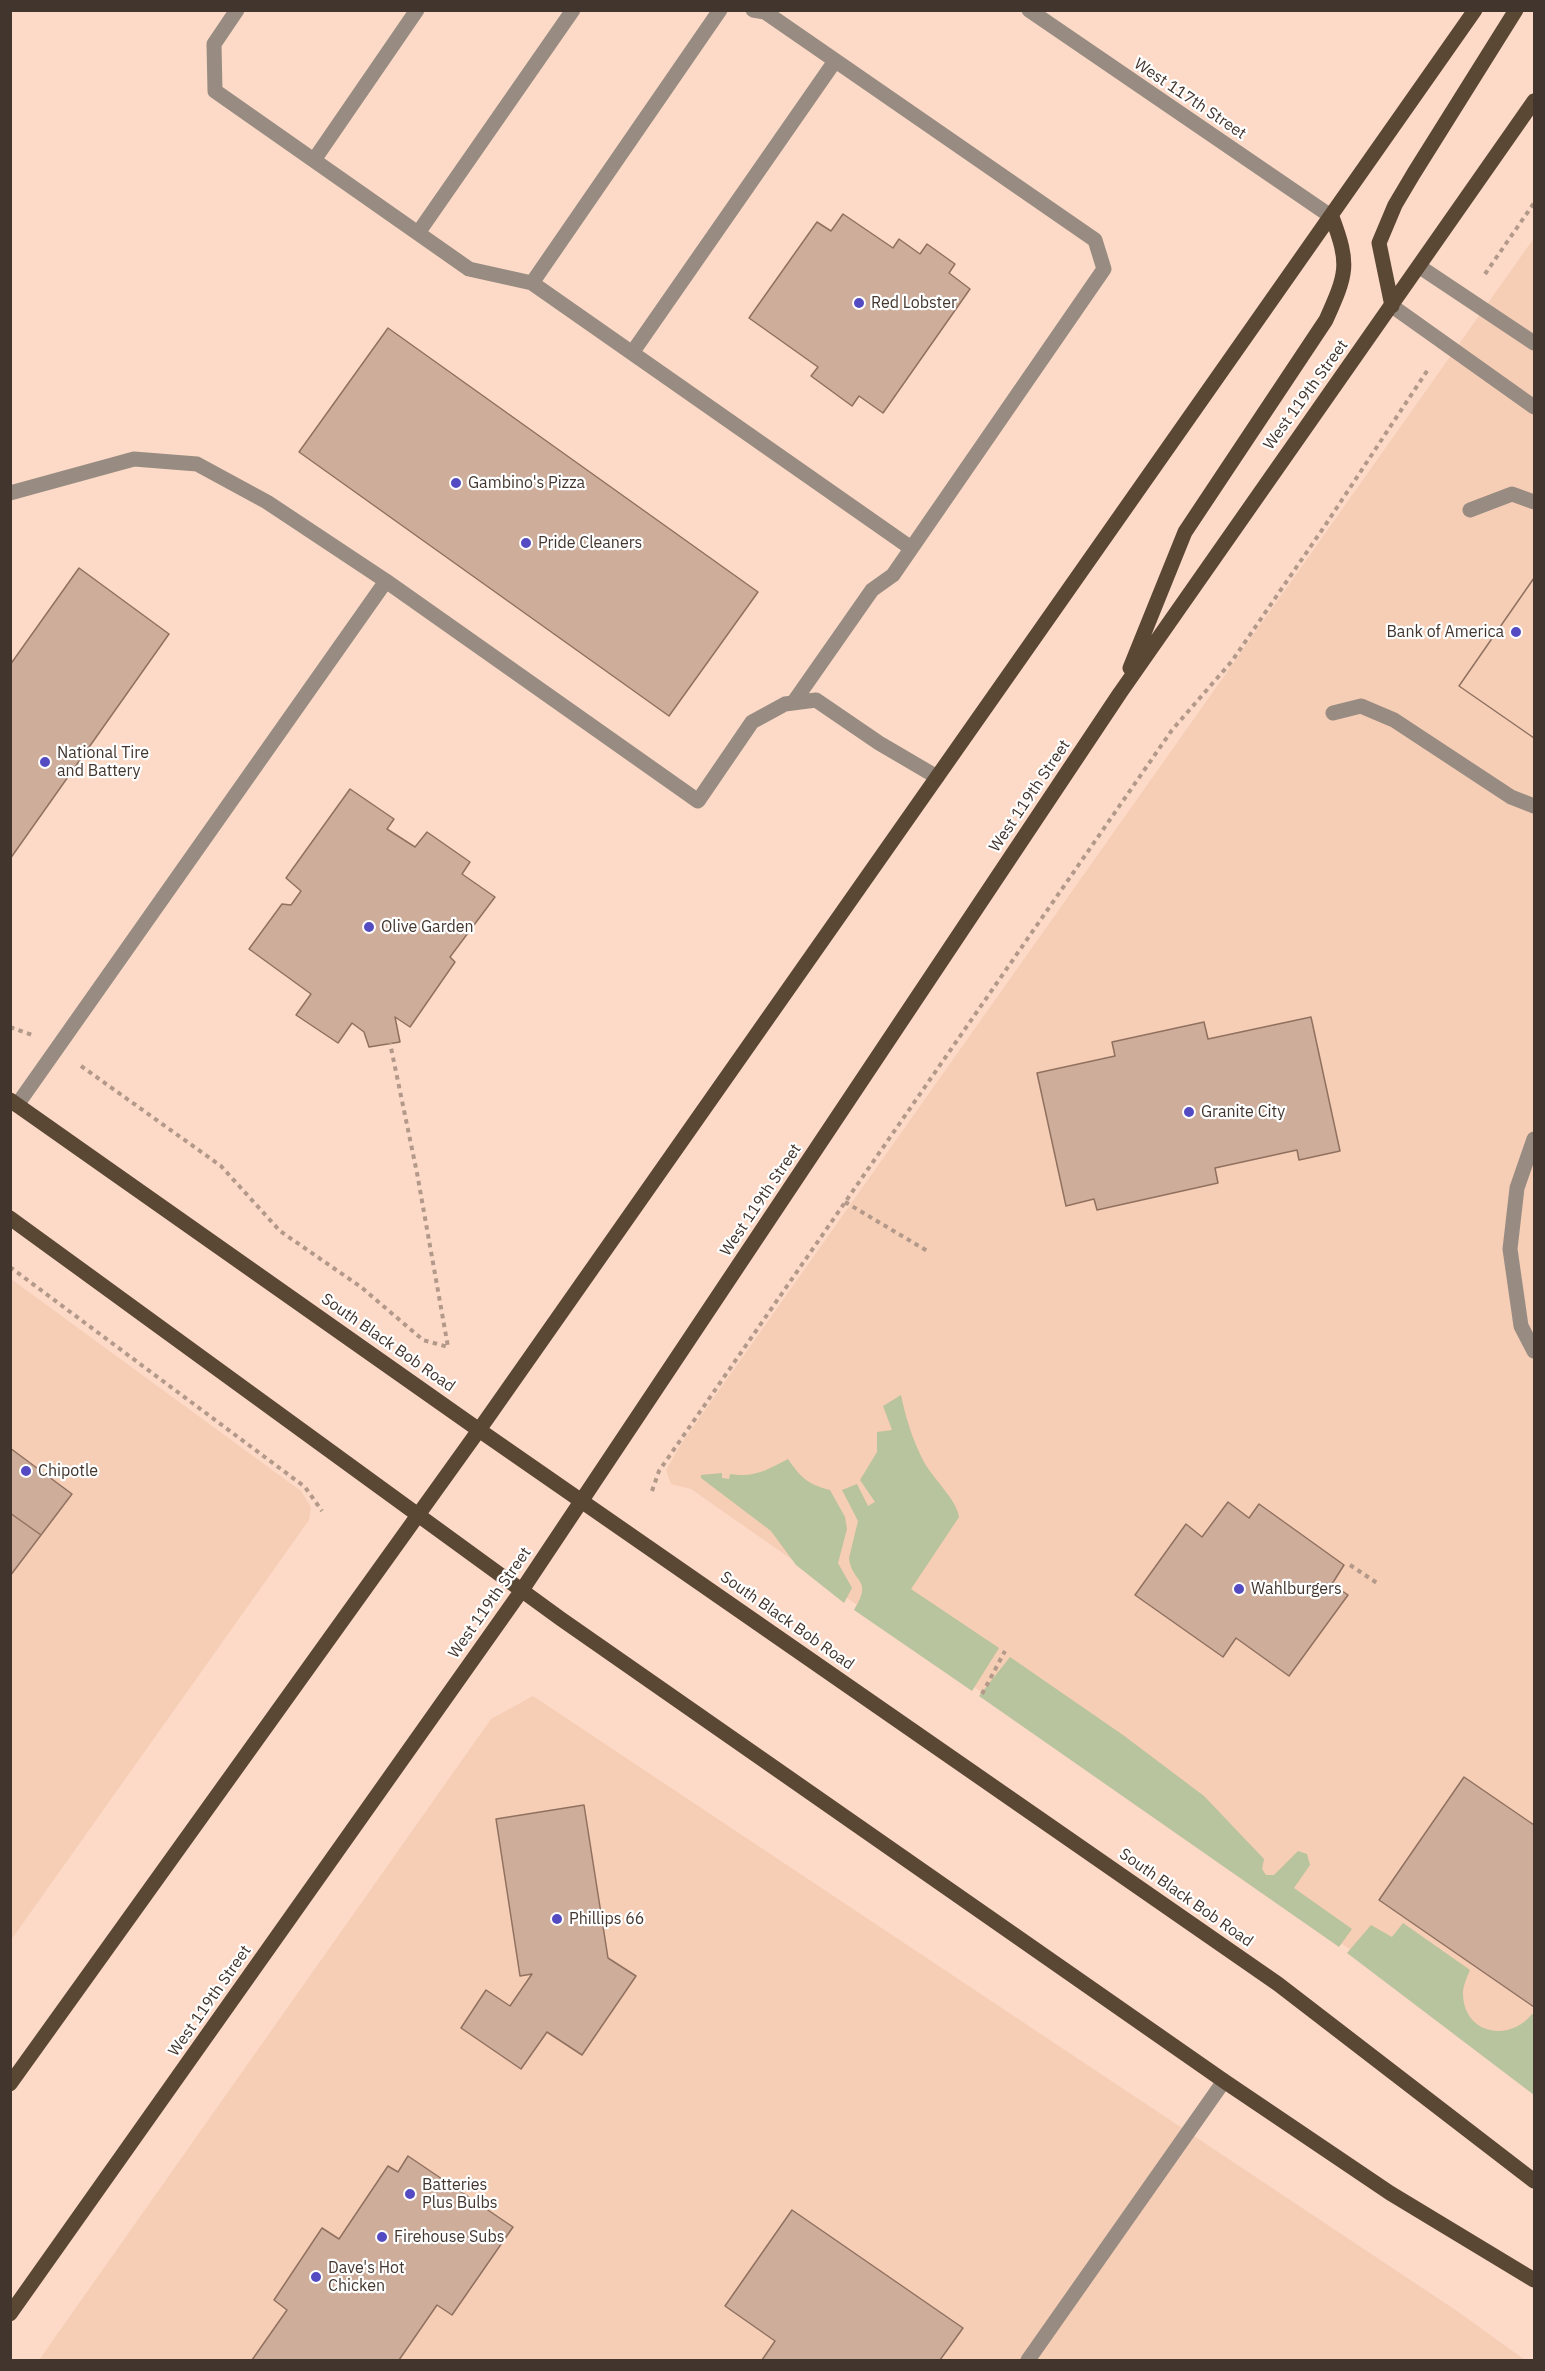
<!DOCTYPE html>
<html>
<head>
<meta charset="utf-8">
<style>
  body { margin:0 }
  #map { position:relative; width:1545px; height:2371px; overflow:hidden; background:#fddac7; font-family:"IBM Plex Sans",sans-serif }
  canvas { display:block }
  .frame { position:absolute; inset:0; border:12px solid #42352d; pointer-events:none }
</style>
</head>
<body>
<div id="map">
<canvas width="1545" height="2371"></canvas>
<div class="frame"></div>
</div>
<script>
const c = document.querySelector('canvas').getContext('2d');
c.lineJoin = 'round';
function fill(path, color) { c.fillStyle = color; c.fill(path, 'evenodd'); }
function stroke(path, color, width, dash) { c.strokeStyle = color; c.lineWidth = width; c.lineCap = dash ? 'butt' : 'round'; c.setLineDash(dash || []); c.stroke(path); }
function label(font, color, halo, rows, align = 'center') {
  c.font = font + ' "IBM Plex Sans",sans-serif'; c.lineWidth = 4.5; c.setLineDash([]); c.textBaseline = 'middle'; c.strokeStyle = halo; c.fillStyle = color; for (const [text, x, y, turn = 0] of rows) {
    c.save(); c.translate(x, y); c.rotate((+turn || 0) * Math.PI / 180); c.textAlign = isNaN(turn) ? turn : align; if (halo) c.strokeText(text, 0, 0); c.fillText(text, 0, 0); c.restore();
  }
}
fill(new Path2D(`
  M1534,238V2091L1372,1965L691,1489L671,1484L666,1470L681,1444Z
  M11,1279L301,1491L311,1507L309,1520L11,1940Z
  M533,1696L1457,2311L1525,2360H39L491,1719Z`), '#f6cdb5');
fill(new Path2D(`
  M901,1395C906,1419 913,1441 924,1462C934,1480 957,1500 959,1517L911,1589L999,1648L972,1691L854,1610C874,1578 852,1584 849,1558L858,1521L842,1490L857,1484L868,1506L875,1502L860,1480L877,1452V1432L892,1430L883,1406Z
  M788,1459C800,1477 809,1485 830,1490L845,1517L847,1529L838,1563L852,1588L844,1603L796,1565L771,1531L701,1478V1475L722,1473V1478L729,1479L730,1474C754,1478 767,1470 788,1459Z
  M1010,1657L1123,1735L1204,1796L1264,1859L1262,1869L1266,1875H1274L1298,1851L1307,1854L1310,1865L1294,1888L1352,1929L1339,1947L979,1696Z
  M1403,1923L1470,1970C1467,1977 1463,1986 1463,1993C1463,2034 1509,2043 1532,2014L1534,2015V2095L1347,1953L1371,1925L1392,1937Z`), '#b8c49d');
const building = new Path2D(`
  M843,214L893,248L899,239L920,254L927,244L955,264L949,273L970,289L883,413L859,396L852,406L811,376L818,367L749,318L817,222L831,231Z
  M388,328L758,592L669,716L299,452Z
  M79,568L169,634L10,859V665Z
  M1534,578V738L1459,686Z
  M1534,578V738L1459,686Z
  M350,789L394,819L387,829L415,847L427,832L470,862L462,874L495,897L450,957L455,962L410,1027L395,1017L400,1042L369,1047L364,1032L352,1023L338,1043L296,1015L311,994L249,949L282,904L291,905L301,891L286,878Z
  M1311,1017L1340,1151L1299,1160L1297,1150L1215,1168L1218,1183L1097,1210L1094,1199L1066,1206L1037,1073L1115,1056L1112,1042L1204,1022L1208,1039Z
  M10,1448L72,1494L41,1535L10,1513Z
  M1228,1502L1249,1518L1259,1504L1344,1565L1332,1584L1348,1595L1289,1676L1236,1638L1223,1657L1135,1595L1186,1524L1202,1537Z
  M10,1513L41,1535L10,1576Z
  M1464,1777L1534,1825V2007L1379,1900Z
  M584,1805L608,1958L636,1976L582,2055L547,2032L521,2069L461,2028L486,1990L510,2006L532,1974L520,1976L496,1819Z
  M408,2156L513,2227L452,2315L437,2305L399,2360H252L287,2310L274,2300L322,2228L339,2239L388,2166L398,2172Z
  M792,2210L963,2328L940,2360H762L775,2341L725,2306Z`);
fill(building, '#cead9a');
stroke(building, '#907160', 1.5);
stroke(new Path2D(`
  M1485,274L1534,203
  M10,1027L32,1035
  M81,1066L221,1166L280,1231L361,1287L423,1340L448,1347L417,1173L390,1043
  M845,1202L929,1252
  M10,1267L305,1487L322,1511
  M652,1491L659,1471L1172,730L1232,661L1324,527L1429,368
  M1350,1565L1377,1583
  M982,1694L1005,1651`), '#b3998a', 4, [4.5, 4.5]);
stroke(new Path2D(`
  M237,10L214,44L215,91L469,269L532,283
  M720,10L532,283L911,548
  M753,10L765,12L1095,240L1104,269L893,575L872,590L793,703
  M1029,10L1332,217
  M314,160L417,10
  M418,233L573,10
  M1420,267L1534,343
  M1392,306L1534,407
  M632,353L835,61
  M10,493L134,459L197,464L267,502L386,581L698,801L752,722L785,704L816,700L879,743L937,777
  M1470,510L1512,494L1534,502
  M1333,713L1361,706L1394,720L1511,797L1534,806
  M17,1105L386,581
  M1534,1139L1517,1188L1510,1249L1521,1326L1534,1351
  M1028,2360L1224,2081`), '#988c82', 15);
stroke(new Path2D(`
  M1392,306L1379,243L1395,205L1414,173L1516,10
  M1130,668L1185,532L1326,320C1347,273 1350,265 1332,217
  M10,1100L479,1430L1278,1984L1534,2181
  M10,1218L561,1619L1224,2081L1390,2193L1534,2280
  M10,2084L479,1430L1475,10
  M10,2314L522,1590L1120,693L1534,101`), '#5a4734', 15);
for (const [x, y, r, color] of [
  [859,303,6,"#544bc3"],
  [456,483,6,"#544bc3"],
  [526,543,6,"#544bc3"],
  [1516,632,6,"#544bc3"],
  [45,762,6,"#544bc3"],
  [369,927,6,"#544bc3"],
  [1189,1112,6,"#544bc3"],
  [26,1471,6,"#544bc3"],
  [1239,1589,6,"#544bc3"],
  [557,1919,6,"#544bc3"],
  [410,2194,6,"#544bc3"],
  [382,2237,6,"#544bc3"],
  [316,2277,6,"#544bc3"]
]) { const dot = new Path2D(); dot.arc(x, y, r, 0, 2 * Math.PI); c.fillStyle = color; c.fill(dot); stroke(dot, '#fff', 2); }
label('16px', '#42352d', '#fff', [
  ["West 117th Street",1190,99,34],
  ["West 119th Street",1306,395,-54],
  ["West 119th Street",1030,796,-56],
  ["West 119th Street",761,1200,-56],
  ["South Black Bob Road",388,1343,35],
  ["West 119th Street",490,1603,-55],
  ["South Black Bob Road",787,1621,35],
  ["South Black Bob Road",1186,1898,35],
  ["West 119th Street",210,2001,-55]
]);
label('16px', '#42352d', '#fff', [
  ["Red Lobster",871,303],
  ["Gambino's Pizza",468,483],
  ["Pride Cleaners",538,543],
  ["Bank of America",1504,632,"right"],
  ["National Tire",57,753],
  ["and Battery",57,771],
  ["Olive Garden",381,927],
  ["Granite City",1201,1112],
  ["Chipotle",38,1471],
  ["Wahlburgers",1251,1589],
  ["Phillips 66",569,1919],
  ["Batteries",422,2185],
  ["Plus Bulbs",422,2203],
  ["Firehouse Subs",394,2237],
  ["Dave's Hot",328,2268],
  ["Chicken",328,2286]
], 'left');
</script>
</body>
</html>
